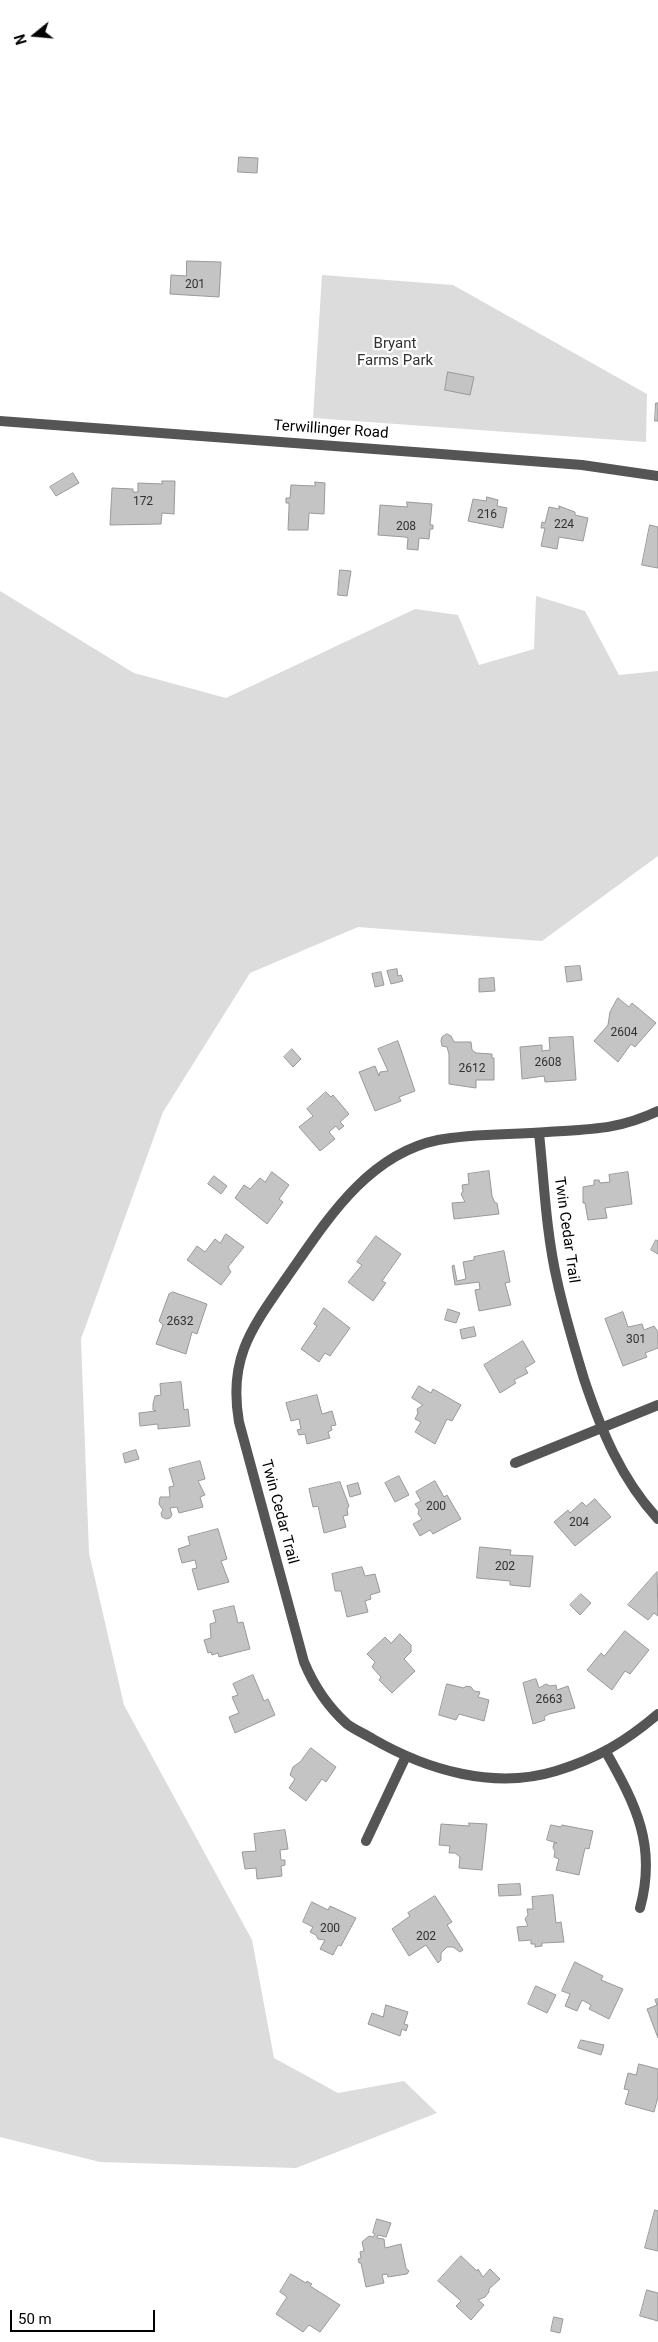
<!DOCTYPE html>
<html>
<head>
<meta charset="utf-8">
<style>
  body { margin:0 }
  #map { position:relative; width:658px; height:2342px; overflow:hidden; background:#fff; font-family:Roboto,sans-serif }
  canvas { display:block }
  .north { position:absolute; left:10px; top:10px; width:50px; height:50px; -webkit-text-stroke:4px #fff; paint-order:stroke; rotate:253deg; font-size:14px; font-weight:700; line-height:20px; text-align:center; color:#000 }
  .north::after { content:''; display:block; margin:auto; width:18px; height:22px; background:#000; clip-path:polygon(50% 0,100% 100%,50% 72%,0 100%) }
  .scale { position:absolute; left:10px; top:2310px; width:145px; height:22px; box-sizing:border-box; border:2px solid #000; border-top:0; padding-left:6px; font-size:15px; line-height:18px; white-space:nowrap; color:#000; -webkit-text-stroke:4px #fff; paint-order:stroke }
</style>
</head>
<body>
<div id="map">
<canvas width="658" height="2342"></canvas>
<div class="north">N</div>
<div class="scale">50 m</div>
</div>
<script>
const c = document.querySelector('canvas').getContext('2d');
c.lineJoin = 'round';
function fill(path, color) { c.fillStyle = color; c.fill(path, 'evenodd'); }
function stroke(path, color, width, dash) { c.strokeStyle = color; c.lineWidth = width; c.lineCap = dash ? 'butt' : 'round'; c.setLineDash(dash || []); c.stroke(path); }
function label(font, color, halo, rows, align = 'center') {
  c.font = font + ' Roboto,sans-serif'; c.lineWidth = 4.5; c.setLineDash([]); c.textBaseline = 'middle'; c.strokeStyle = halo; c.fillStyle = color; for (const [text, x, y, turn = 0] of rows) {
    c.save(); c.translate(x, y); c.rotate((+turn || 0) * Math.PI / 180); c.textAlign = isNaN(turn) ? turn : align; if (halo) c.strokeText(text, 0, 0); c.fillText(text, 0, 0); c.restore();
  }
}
fill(new Path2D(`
  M322,275L453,285L647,394L646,442L313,418Z
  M0,591L134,673L226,698L415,609L458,615L479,665L534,649L536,596L585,611L619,675L658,671V856L542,941L358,927L250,973L163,1112L81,1339L89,1553L124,1705L252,1940L274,2058L338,2093L404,2081L437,2113L296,2168L100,2162L0,2137Z`), '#dcdcdc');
const building = new Path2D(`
  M239,157L258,158L257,173L238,172Z
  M187,261L221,262L219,297L170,294L171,275L186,276Z
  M448,372L474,377L470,395L445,390Z
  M656,403H658V421H655Z
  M73,473L79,483L56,496L50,487Z
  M162,481H175L174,514L162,513L161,524L110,525L112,488L133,489V492H138V483L162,484Z
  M315,482L325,483L324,514L309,513L308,530H288L289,507V503H286V498H290L291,485L315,486Z
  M487,497L498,500L497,506L507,508L503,528L468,521L473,499L486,501Z
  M407,502L432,504L430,525H433V529H430L429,539L419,538L418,550L407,549L408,538L405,537L378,535L380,505L407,507Z
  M559,506L575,512V515L588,518L583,541L559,537L557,549L541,546L545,528H541L542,522L545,523L549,507L559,509Z
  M650,525L658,527V568L642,565Z
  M340,570L351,571L347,596L338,595Z
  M580,966L582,980L567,982L565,967Z
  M397,969L398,976L401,975L403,981L391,984L387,971Z
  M381,972L384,985L375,987L372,974Z
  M494,978L495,991L479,992V979Z
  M618,998L629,1007L632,1003L656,1023L635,1047L631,1044L618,1062L594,1041L608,1025L610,1012Z
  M447,1034L451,1036L454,1042H471L472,1050L476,1053L492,1054V1058H494V1080H476V1088L449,1084V1054L447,1047L442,1046L441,1041L442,1037Z
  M573,1037L576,1080L545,1082L544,1076L522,1079L520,1047L542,1045V1051L550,1050L549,1038Z
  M398,1041L415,1091L399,1097L401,1101L375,1111L359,1072L375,1066L379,1076L380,1072L388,1071L378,1049Z
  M292,1049L301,1059L293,1067L284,1057Z
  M326,1092L331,1097L333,1095L349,1114L340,1122L344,1126L339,1130L336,1126L329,1132L335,1139L320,1151L299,1127L313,1116L307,1109Z
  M489,1171L492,1196L495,1203H497L499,1214L454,1219L452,1203L465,1202L461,1194L463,1191L462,1185L469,1184L468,1174Z
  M272,1172L289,1185L279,1199L283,1202L267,1224L235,1198L244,1185L250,1189L260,1178L265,1182Z
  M628,1172L632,1204L605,1208L607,1218L588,1220L585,1203H583V1187L594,1185V1180H599L600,1183L610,1182L609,1175Z
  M214,1176L227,1186L221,1194L208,1184Z
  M226,1234L244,1247L228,1267L231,1272L221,1285L187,1260L197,1246L205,1252L215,1239L220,1243Z
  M376,1236L401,1254L382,1281L386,1283L373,1301L348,1282L362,1265L357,1262Z
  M656,1240L658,1241V1254L651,1250Z
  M504,1251L510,1282L505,1283L511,1305L479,1311L475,1290L480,1289L479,1282L455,1285L452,1266L454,1265L457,1281L466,1279L463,1262L474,1260V1257Z
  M173,1292L207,1304L197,1334L192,1332L186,1354L156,1344L163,1325L159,1321L169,1294Z
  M324,1308L350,1328L330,1356L325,1353L319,1362L301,1349L317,1326L314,1324Z
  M448,1309L460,1313L456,1323L445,1320Z
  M623,1312L628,1327L642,1324L644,1330L654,1326L658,1332V1348L645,1353L647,1357L623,1366L605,1319Z
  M474,1327L476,1336L462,1339L460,1330Z
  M523,1341L535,1362L525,1368L528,1373L514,1380L516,1383L500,1393L484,1365Z
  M181,1382L184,1410L188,1409L190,1426L158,1429V1424L140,1426L139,1413L156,1411L153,1410V1404L155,1396L161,1395L160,1384Z
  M419,1386L431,1393L433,1389L461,1405L452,1421L447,1419L435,1444L415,1432L421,1422L415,1419L418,1413L417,1409L423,1405L412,1398Z
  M317,1395L322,1414L332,1411L336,1425L331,1426L332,1430L328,1432L330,1438L307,1444L305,1434L299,1435L297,1430L301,1429L299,1419L291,1421L286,1403Z
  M136,1450L139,1459L125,1463L123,1454Z
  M200,1461L205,1479L198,1481L205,1495L200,1497L203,1507L179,1513L177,1507L170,1508L172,1515L170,1518L166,1519L162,1517L161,1513L163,1510L159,1504L160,1497H170L169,1487L174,1486L169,1469Z
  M399,1476L409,1495L395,1502L385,1483Z
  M435,1481L444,1497L447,1495L461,1519L433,1534L430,1530L420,1536L413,1524L422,1519L418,1514L419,1510L415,1504L421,1501L416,1492Z
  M340,1482L349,1506L347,1509L348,1515L343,1516L346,1527L324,1533L318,1506L313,1507L309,1489Z
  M358,1483L361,1494L350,1497L347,1486Z
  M595,1499L611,1517L575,1546L554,1522L568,1510L570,1513L582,1502L586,1506Z
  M218,1529L227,1559L221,1561L229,1582L198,1590L192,1569L197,1568L195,1560L182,1563L178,1549L190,1545L188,1537Z
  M480,1547L511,1550L510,1555L533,1556L530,1587L510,1585V1581L477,1578Z
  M362,1567L365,1576L375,1574L380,1592L370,1595L371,1599L365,1601L368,1612L347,1617L341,1591H335L332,1574Z
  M657,1572L658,1616L654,1613L648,1620L628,1605Z
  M581,1594L591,1603L580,1615L570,1605Z
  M234,1606L238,1623L243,1622L250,1649L219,1657L218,1653L212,1655L211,1652L208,1653L204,1640L211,1638L210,1624L216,1622L213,1611Z
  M625,1631L649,1650L630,1674L625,1671L612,1690L587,1670L601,1653L604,1656Z
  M400,1634L411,1645V1652L404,1659L415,1671L392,1693L379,1680L381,1677L372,1667L375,1662L367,1654L385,1637L391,1643Z
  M253,1675L264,1701L268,1699L275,1715L235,1733L229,1717L239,1713L232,1697L238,1695L233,1684Z
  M536,1679L539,1688L546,1684L550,1686L556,1685L557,1690L568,1686L575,1708L549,1714L544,1717L545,1720L533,1724L523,1683Z
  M447,1684L464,1688L466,1686L471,1687L474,1691L480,1692L478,1697L489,1700L484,1721L459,1714L456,1720L439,1715Z
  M311,1748L336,1767L326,1782L322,1779L306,1801L289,1788L295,1779L290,1775L293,1767L300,1762Z
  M469,1823L487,1824L482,1870L459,1868L460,1857L455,1853H449L450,1846L439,1845L441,1824L469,1826Z
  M551,1825L561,1827L562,1825L593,1831L589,1849L585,1848L579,1875L556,1870L559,1859L554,1857L555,1851L553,1848L554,1843H557L547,1840Z
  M285,1830L288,1849L280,1850L281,1860H285V1865L281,1866L282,1876L257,1879L256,1868L245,1869L242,1852L256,1851L254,1834Z
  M520,1884L521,1895L499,1896L498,1885Z
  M553,1895L556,1923L561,1922L564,1942L542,1943V1946L535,1947V1944H531V1940L519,1941L517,1927L528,1926L525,1919L528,1915L527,1909H533L532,1897Z
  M435,1896L452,1922L447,1925L463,1950L460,1952L453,1947H447L441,1953V1960L438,1963L426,1945L409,1956L392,1929L410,1916L408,1913Z
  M312,1902L328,1910L330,1906L356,1918L341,1946L338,1945L333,1955L320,1949L325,1940L318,1939L316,1935L310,1932L313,1927L303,1922Z
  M575,1962L603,1976L601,1980L623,1989L609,2019L589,2009L591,2005L582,2000L577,2011L565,2006L570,1994L562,1991Z
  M536,1986L556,1995L547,2013L528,2004Z
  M658,1999V2038L647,2009L657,2005L655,2000Z
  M386,2005L408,2012L404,2024L408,2025L406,2031L402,2029L400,2036L368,2024L372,2013L383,2017Z
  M581,2040L604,2045L601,2055L578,2048Z
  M639,2064L658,2069V2097L654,2112L625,2104L629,2090L624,2089L628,2073L636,2075Z
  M655,2210L658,2211V2251L645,2248Z
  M377,2219L391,2223L386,2237L378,2235L377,2238L384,2239L385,2248L401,2244L406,2268L409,2271L407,2274L388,2277L387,2274L382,2275L384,2283L366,2287L361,2263H359L358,2259L361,2258L360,2252L364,2251L362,2242L369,2236L373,2237L375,2234L373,2233Z
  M461,2256L477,2271L478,2269L483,2277L490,2269L500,2279L489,2289V2292L485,2297L478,2300L484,2305L471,2320L456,2306L461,2301L438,2281Z
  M291,2274L306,2283L307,2281L312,2284L310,2286L340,2305L320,2332L309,2325L303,2332L276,2314L287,2297L280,2292Z
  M647,2290L658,2293V2321L640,2316Z
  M554,2317L563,2319L560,2333L551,2331Z`);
fill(building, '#c4c4c4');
stroke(building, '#999', 1);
stroke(new Path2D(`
  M0,421L441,454L582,465L658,476
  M658,1111C618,1130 590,1129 547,1132C511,1135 474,1133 438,1140C365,1155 324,1225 285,1280C251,1329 228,1359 239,1422L304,1662C314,1686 327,1706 347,1724C355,1730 365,1734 373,1739C427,1770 494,1790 556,1771C598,1758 625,1742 658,1714
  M539,1133C544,1181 546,1232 557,1280C564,1313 574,1346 584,1379C601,1430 621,1479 658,1519
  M515,1463L658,1405
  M606,1752C636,1805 657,1846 640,1908
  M366,1841L406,1756`), '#555', 10);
label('12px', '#313131', null, [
  ["201",195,285],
  ["172",143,502],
  ["216",487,515],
  ["224",564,525],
  ["208",406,527],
  ["2604",624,1033],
  ["2608",548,1063],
  ["2612",472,1069],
  ["2632",180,1322],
  ["301",636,1340],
  ["200",436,1507],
  ["204",579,1523],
  ["202",505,1567],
  ["2663",549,1700],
  ["200",330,1929],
  ["202",426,1937]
]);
label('15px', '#333', '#fff', [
  ["Bryant",395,344],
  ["Farms Park",395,361]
]);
label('15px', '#000', '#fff', [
  ["Terwillinger Road",331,430,4],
  ["Twin Cedar Trail",566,1230,82],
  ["Twin Cedar Trail",279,1512,75]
]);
</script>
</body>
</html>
